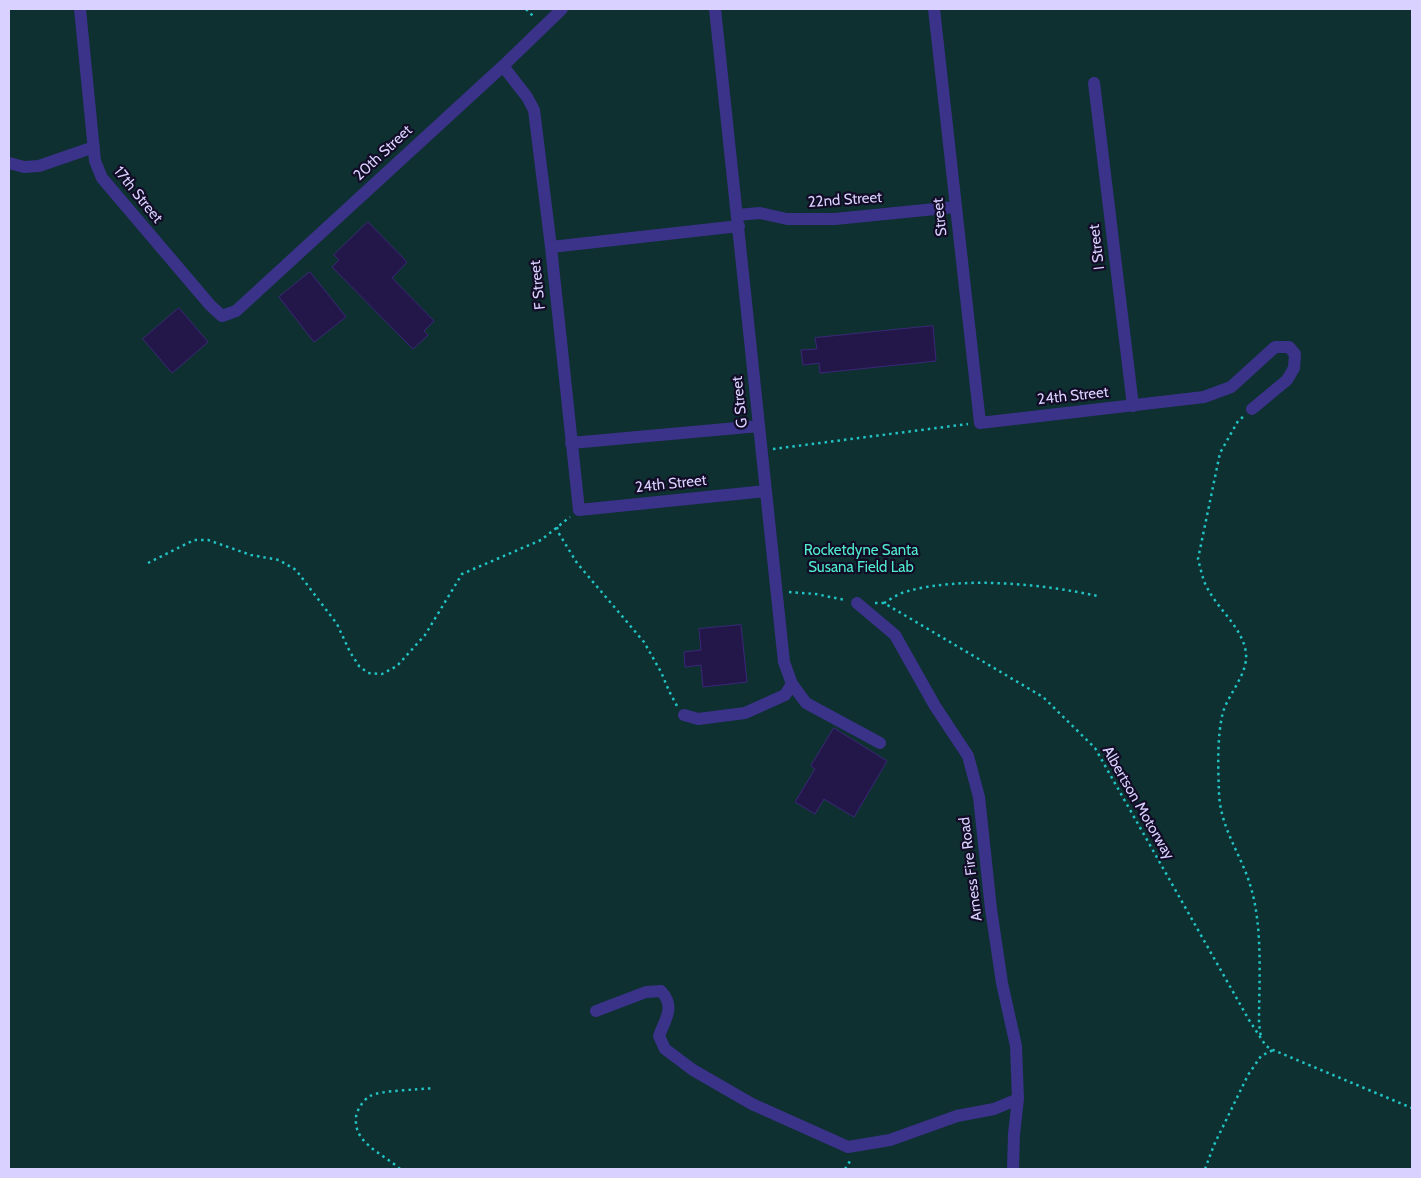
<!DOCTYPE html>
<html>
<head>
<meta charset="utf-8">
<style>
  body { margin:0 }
  #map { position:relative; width:1421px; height:1178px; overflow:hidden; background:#120c26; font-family:Cabin,sans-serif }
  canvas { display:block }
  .frame { position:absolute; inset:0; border:10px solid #d9d1ff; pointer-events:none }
</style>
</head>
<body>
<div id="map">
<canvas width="1421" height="1178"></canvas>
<div class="frame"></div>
</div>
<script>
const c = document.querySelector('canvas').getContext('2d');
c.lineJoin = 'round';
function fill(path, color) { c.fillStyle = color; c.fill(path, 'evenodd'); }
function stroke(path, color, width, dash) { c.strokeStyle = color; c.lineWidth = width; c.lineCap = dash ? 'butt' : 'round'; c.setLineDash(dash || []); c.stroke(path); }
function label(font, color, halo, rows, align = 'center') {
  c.font = font + ' Cabin,sans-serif'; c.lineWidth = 4.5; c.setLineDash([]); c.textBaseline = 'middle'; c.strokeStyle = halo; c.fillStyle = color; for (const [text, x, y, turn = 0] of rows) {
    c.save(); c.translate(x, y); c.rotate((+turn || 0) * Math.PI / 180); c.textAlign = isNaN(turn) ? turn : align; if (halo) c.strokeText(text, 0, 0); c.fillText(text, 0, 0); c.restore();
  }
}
fill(new Path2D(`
  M9,9H1412V1169H9Z`), '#0e3031');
const building = new Path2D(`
  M368,222L407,262L392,278L434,321L424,331L428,335L413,349L332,267L339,260L334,255Z
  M310,272L346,317L314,342L279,297Z
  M179,308L208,342L172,373L143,339Z
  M933,326L936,361L820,373L819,363L803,365L801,350L817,349L815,338Z
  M741,625L747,682L703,687L701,665L685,667L684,652L701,650L699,629Z
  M834,728L887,761L854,817L824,799L815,814L795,802L815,769L811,766Z`);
fill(building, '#231649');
stroke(building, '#3b2678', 1);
stroke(new Path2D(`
  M526,9L535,18
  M1243,417L1238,421L1220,453L1198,559C1201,570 1203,582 1209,591C1220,611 1243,629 1246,653C1248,674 1229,693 1223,712C1217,736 1218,767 1219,792C1220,829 1242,855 1251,888C1263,928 1259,982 1259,1024L1261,1037
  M773,449L968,424
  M557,527L558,532L577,563L644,642L661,672L669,691L677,706
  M148,563L194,540H208L251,555L279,560L296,570L337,624L350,652L359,666L368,673L382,674L397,666L425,635L462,574L541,540L570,517
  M789,592L816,594L845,600
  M875,603H884L1043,697L1095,748L1249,1020L1266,1046L1273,1050L1412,1108
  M884,603C891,599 899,593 908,591C964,576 1042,584 1098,596
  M400,1169C389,1159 376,1153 366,1143C359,1136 355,1128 356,1118C356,1111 363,1100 370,1096C381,1090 418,1090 432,1088
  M845,1169L852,1158
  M1205,1169L1214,1145L1248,1075L1261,1056L1273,1050`), '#21c3c3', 2.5, [2.5, 4]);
stroke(new Path2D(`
  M80,9L95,161L102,178L210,305L222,316L236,311L503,66L562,9
  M715,9L784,662L792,684L806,703L880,743
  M934,9L980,423L1204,397L1231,387L1275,347H1289L1295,354L1294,368L1287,380L1252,409
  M503,66L527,97L534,110L551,247L579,510L766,491
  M1094,83L1133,406
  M9,163L24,167L39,166L94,147
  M737,215L760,213L787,219H835L955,207
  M551,247L739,226
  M571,443L759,426
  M857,603L895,635L935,706L968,756L979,797L991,909L1002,983L1016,1046L1018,1099L1014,1134L1013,1169
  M684,715L698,719L745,713L785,695L792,684
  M596,1011L646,992L661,991C676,1007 665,1019 659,1036L665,1049L693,1070L752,1104L848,1147L890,1140L957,1116L994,1109L1018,1099`), '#3b328a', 12);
label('15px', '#d9d1ff', '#120c26', [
  ["20th Street",383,153,-43],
  ["17th Street",138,195,51],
  ["22nd Street",845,200,-4],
  ["Street",940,217,-96],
  ["I Street",1097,247,-97],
  ["F Street",538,285,-96],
  ["24th Street",1073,396,-6],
  ["G Street",740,402,-96],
  ["24th Street",671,484,-6],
  ["Albertson Motorway",1138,803,60],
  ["Arness Fire Road",971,869,-97]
]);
label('15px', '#50ecce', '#120c26', [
  ["Rocketdyne Santa",861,551],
  ["Susana Field Lab",861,568]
]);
</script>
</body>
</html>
